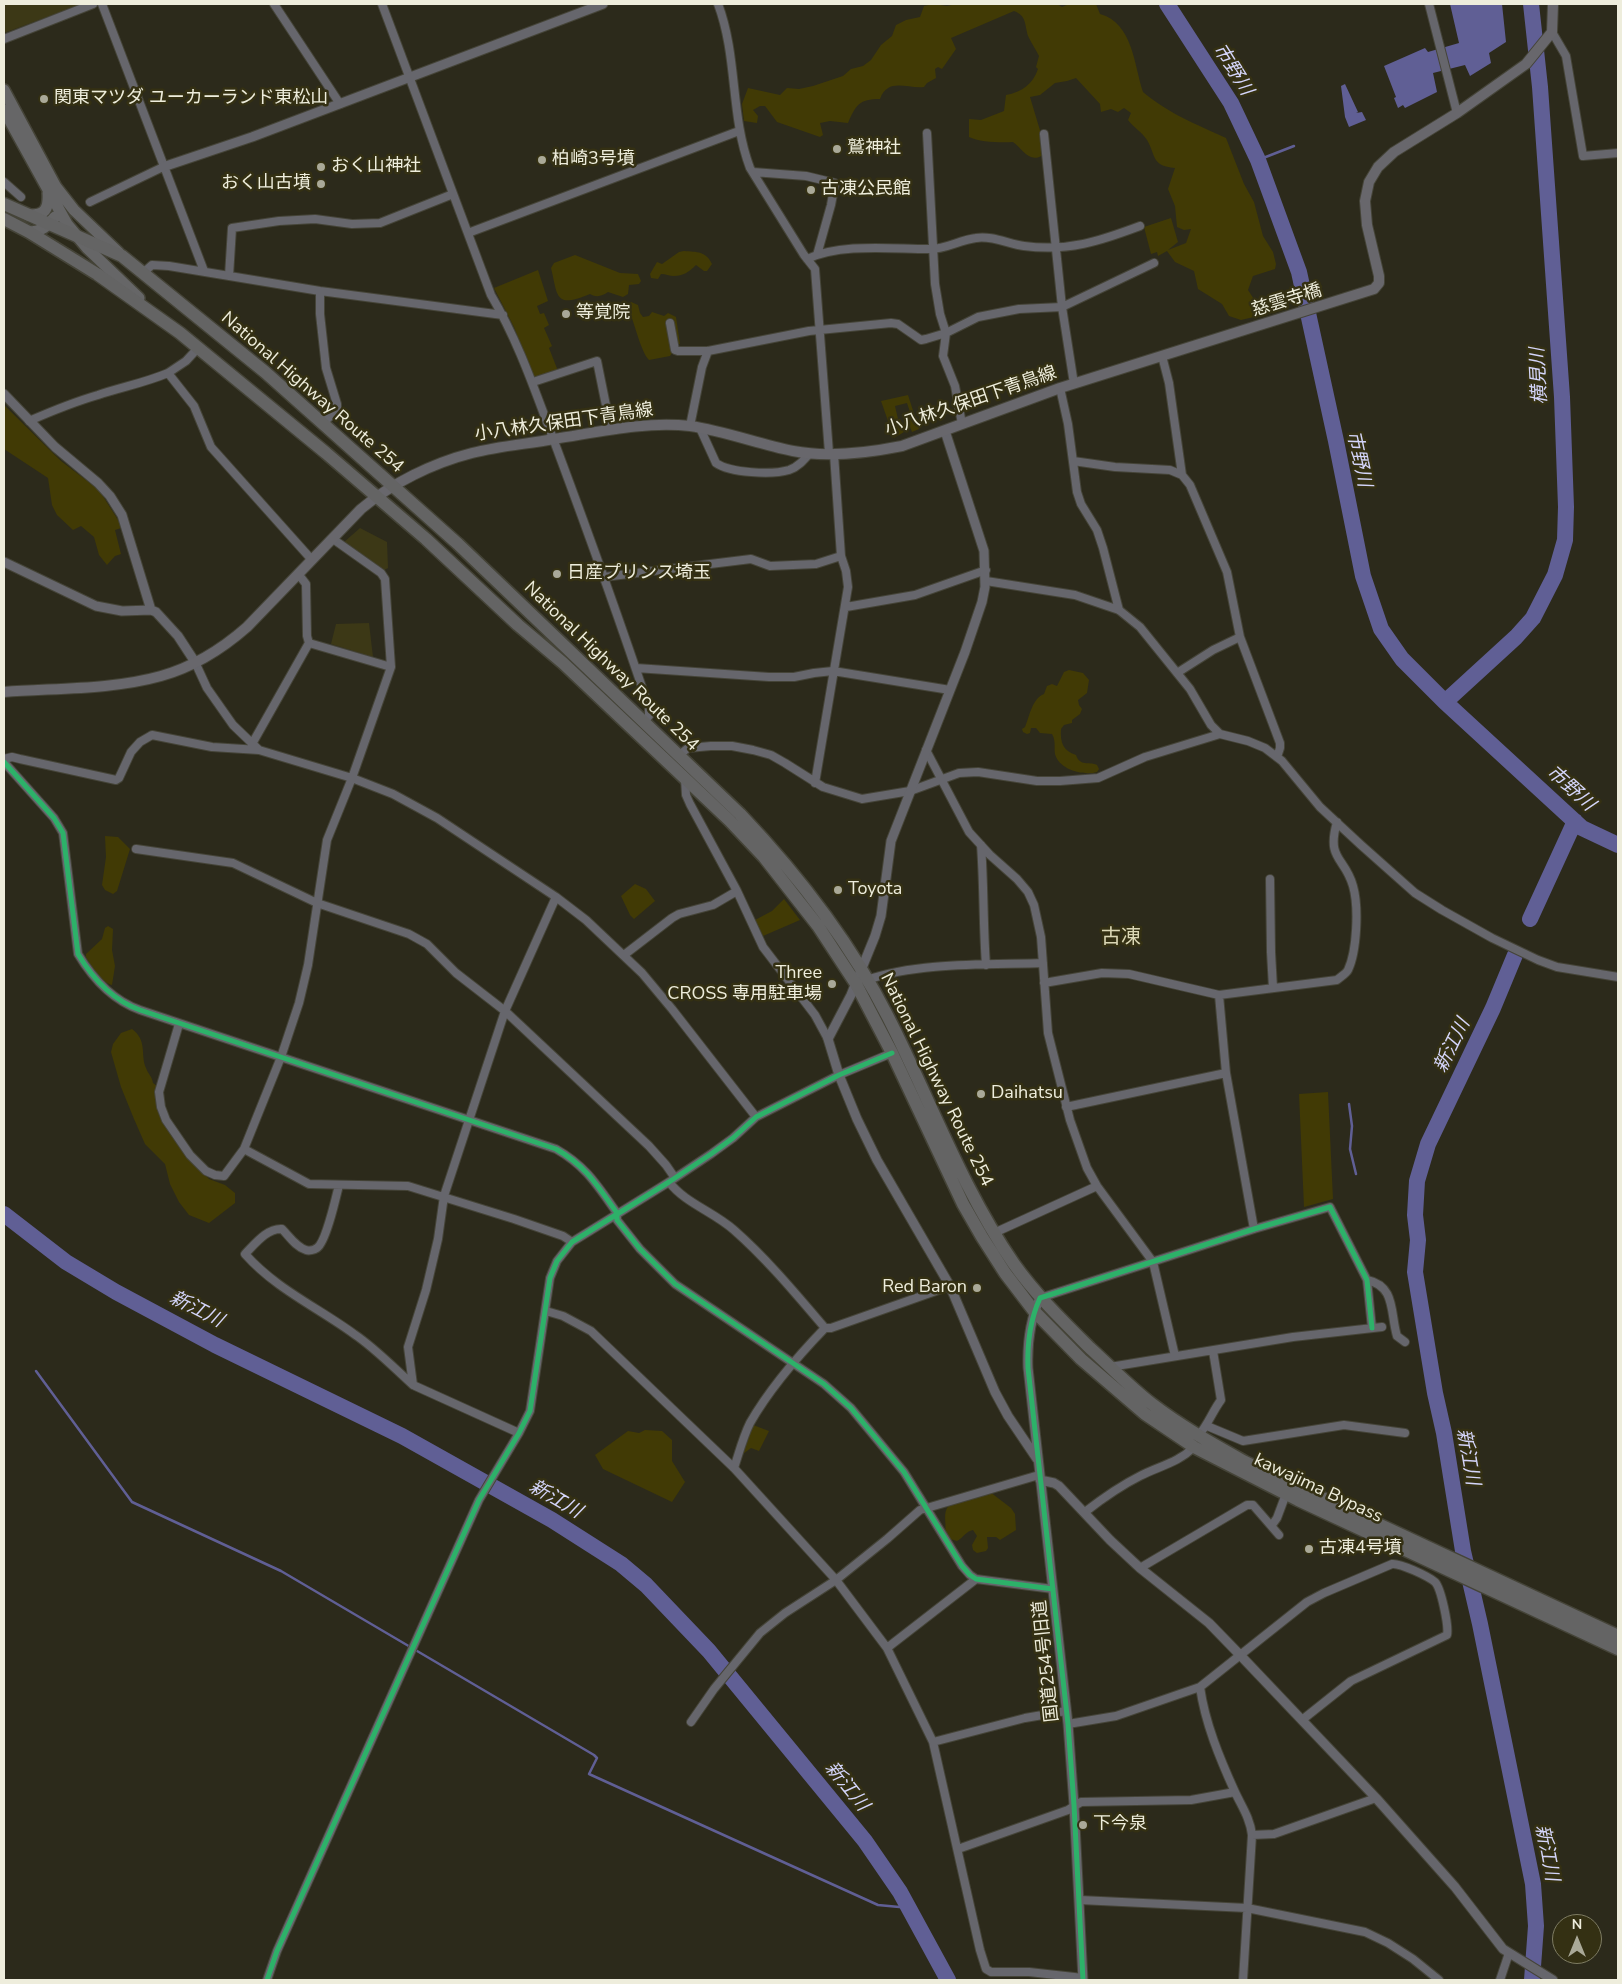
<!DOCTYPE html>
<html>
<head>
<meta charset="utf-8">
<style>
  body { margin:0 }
  #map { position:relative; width:1622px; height:1984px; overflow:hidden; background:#2c2a1b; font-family:"Nunito Sans",sans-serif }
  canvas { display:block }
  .frame { position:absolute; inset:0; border:5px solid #eeeddc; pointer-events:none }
  .north { position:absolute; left:1552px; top:1914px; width:50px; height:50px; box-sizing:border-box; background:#343013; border:1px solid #7e7c63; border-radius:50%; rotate:0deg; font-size:14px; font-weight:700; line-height:20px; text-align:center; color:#eeeddc }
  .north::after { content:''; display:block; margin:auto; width:18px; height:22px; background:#aaa998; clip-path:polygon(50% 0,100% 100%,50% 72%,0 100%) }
</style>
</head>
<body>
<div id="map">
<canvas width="1622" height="1984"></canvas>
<div class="frame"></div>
<div class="north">N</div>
</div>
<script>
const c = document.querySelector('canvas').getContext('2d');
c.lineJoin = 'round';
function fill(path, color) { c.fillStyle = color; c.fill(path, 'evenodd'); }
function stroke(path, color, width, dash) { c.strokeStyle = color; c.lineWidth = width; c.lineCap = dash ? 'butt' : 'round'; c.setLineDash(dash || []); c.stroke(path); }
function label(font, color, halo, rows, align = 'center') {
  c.font = font + ' "Nunito Sans","Noto Sans JP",sans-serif'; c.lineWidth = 5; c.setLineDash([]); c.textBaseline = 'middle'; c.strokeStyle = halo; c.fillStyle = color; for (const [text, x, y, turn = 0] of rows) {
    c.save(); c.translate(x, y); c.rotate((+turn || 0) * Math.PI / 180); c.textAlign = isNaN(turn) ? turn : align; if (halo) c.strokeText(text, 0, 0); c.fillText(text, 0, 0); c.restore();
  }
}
fill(new Path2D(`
  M4,4H82L4,33Z
  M360,528L387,542L388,568L384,570L343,543Z
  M369,623L373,657L331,644L336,624Z`), '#3c3816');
fill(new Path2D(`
  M934,4L947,6L956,4H1057L1062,7L1069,4H1096L1100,14C1133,23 1134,65 1143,92C1171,115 1194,123 1226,138L1244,184L1254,202L1263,236L1273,252L1276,264L1275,269L1253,276L1248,290L1259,307L1258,316L1241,320L1229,316L1222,304L1198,289L1194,271L1175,262L1167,251L1158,256L1157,252L1151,254L1144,227L1171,218L1178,242L1168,250L1186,243L1191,229L1184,230L1177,227L1175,206L1168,189L1175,168C1151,166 1156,155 1147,140C1142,132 1133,127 1128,120L1131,113L1124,108L1118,112L1111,109L1101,112L1100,104L1076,78L1067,81L1055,83L1040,95L1030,97L1042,137L1043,155C1029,164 1023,149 1013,142C1001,143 979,142 969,137V119L981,120L1004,111L1006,95C1022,92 1033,84 1038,69L1036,67L1039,56C1036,50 1032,44 1029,38C1024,27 1028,16 1014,11L951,38L956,49L942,69L938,67L935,69L936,78L927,83L924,87C907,89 888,77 880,99C859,99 856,105 848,123L830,121L820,123L823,135L820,137L777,122L765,106H760L753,110L758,116L757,123L744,121L742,104L748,88L780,95L787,88L799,89L813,86L843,76L851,69L863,66L871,60L881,45L892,36L896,25L906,20L920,17L924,6Z
  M684,251C697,252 706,251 712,264L707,271H704L696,265C689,272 683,276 674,276C669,276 666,274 661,274L658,279L651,278L650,274L657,262L662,264L679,252Z
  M575,255L620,273L638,274L641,281L639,284L629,285L628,294L623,297L608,292C602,296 597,298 590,294C554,309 558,296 551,268L554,263Z
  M538,270L548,301L537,306L540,314L544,313L549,325L544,328L552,346L549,348L558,371L537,379L534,378L514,327L494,288Z
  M631,302L638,305L640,313L643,317L649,316L652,312L664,316L668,313L676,317L680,344L669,345L672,353L670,356L649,360C640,351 634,319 627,306Z
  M908,395L919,429L912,432L910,427H908L905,417L908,416V413L910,412L907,403L895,406L898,419H900L904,432L894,438L881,401Z
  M4,405L61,461L99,490L120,523L121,528L115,530L121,554L115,556L107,565L99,555L94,537L81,526L73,530L57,515L52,505L48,478L4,449Z
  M1069,670L1083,673L1089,680L1087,693L1078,700L1079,705L1082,709L1080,714L1072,720V723L1064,725L1061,729C1060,742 1063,751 1076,755C1080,767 1089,761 1097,765L1099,769L1097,772C1084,776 1059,770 1055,754C1054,747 1056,741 1052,734L1040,733L1036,728H1031L1030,733L1027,734L1023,732L1022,729L1025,727C1030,715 1032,699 1044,694L1047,686L1052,684L1057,686L1064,672Z
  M105,836L118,837L130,849L117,891L113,894L105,890L102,885L106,857Z
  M635,884L646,889L655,901L634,919L630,915L621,896Z
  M784,899L800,920L763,936L755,920L772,911Z
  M108,926L113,929L112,950L115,966L112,985C102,983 91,966 86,957V954L102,939L105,928Z
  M132,1029C148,1041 140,1055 146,1068C148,1074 152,1076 153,1083L157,1086L161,1117L171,1135L191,1160L209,1179L225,1185L235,1193V1203L209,1223L189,1215L179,1202L170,1184L165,1164L145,1144L134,1119L121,1087L111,1052L113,1044L121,1033Z
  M1328,1092L1333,1199L1304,1207L1299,1094Z
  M753,1425L769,1431L759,1451L751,1448L743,1454Z
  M645,1430L662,1431L672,1440V1461L685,1482L672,1502L603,1469L595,1455L628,1431L639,1433Z
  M990,1492L1011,1508L1015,1514L1016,1530L1000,1540L996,1537H987L988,1548L986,1551L977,1553L973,1550L972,1545L977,1536L973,1530C966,1531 963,1538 957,1541L950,1539L945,1532C947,1522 942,1514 949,1505Z`), '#413a05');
fill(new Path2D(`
  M1450,4H1502L1506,42L1489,53L1491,63L1470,76L1465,65L1433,73L1437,92L1405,108L1403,105L1398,108L1394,98L1396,97L1384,66L1425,48L1428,52L1459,43Z
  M1345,84L1358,112L1356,113L1362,112L1366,120L1349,127L1345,117L1341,86Z`), '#605f95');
stroke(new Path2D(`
  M1258,160L1294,146
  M1349,1104L1352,1126L1350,1149L1356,1174
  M36,1371L132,1502L281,1571L594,1755L597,1758L589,1774L878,1905L910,1908`), '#605f95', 2.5);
stroke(new Path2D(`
  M1167,4L1231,103L1258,160L1299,272L1336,441L1363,576L1381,629L1402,659L1445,702L1582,828L1618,845
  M1445,702L1516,637L1533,618L1555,575L1565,540L1566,507L1562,397L1540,87L1531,4
  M1530,919L1575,821
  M1515,955L1493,1008L1428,1144L1417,1181L1415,1215L1418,1240L1415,1272L1435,1393L1444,1433L1463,1551L1480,1624L1533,1884L1536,1926L1532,1980
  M4,1214L66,1262L116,1292L215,1345L402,1436L552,1520L621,1564L646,1585L709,1651L865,1841L900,1892L948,1980`), '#605f95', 16);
const minor = new Path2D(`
  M102,4L204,271
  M274,4L340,104
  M382,4L491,295C520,344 537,397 557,449C589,535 620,621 649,708V716L643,723
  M718,4C738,57 730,115 750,168L804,255L815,269L829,453
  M1429,4L1457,113
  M1552,32L1566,56L1583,156L1618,153
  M4,39L93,4
  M927,133L935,284L940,314L946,333L943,356L955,386L962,424
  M1044,134L1062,307L1074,384
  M753,172L806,176L835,183L831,205L817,255
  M4,182L21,197
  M90,202L163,167
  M468,233L739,131
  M807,259C841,243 891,249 928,249C945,250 959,240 976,238C991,235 1009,244 1024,246C1068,252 1100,241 1140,226
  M143,273L152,265L169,266L320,291L503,315
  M229,276L232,228L279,221L315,219L352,224L380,223L453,194
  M320,291V314L326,368L337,404V410L323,423
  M670,323L675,350L678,351H708L809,331L891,323L898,324L921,340L926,339L946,333L978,317L1019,309L1062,307L1154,263
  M198,348L186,361L168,373L194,406L211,447L312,560
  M1162,356L1169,383L1182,475
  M533,382L597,361L611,430
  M1060,388L1068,424L1077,492L1081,504L1097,530L1103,548L1119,610
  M29,421C52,411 74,402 98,395C122,387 144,383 168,373
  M690,426L702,367L708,351
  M700,428L716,463C730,473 772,475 789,470C798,467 804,460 810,453
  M1073,461L1115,467L1170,470L1182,475L1190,485L1227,572L1240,637L1280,743V748L1277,757
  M299,575L306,584L307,636L309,643L391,667
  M604,577L751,559L770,566L816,564L841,556
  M986,581L1075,595L1119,610L1140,627L1190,689L1211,725L1220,734
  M846,607L915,595L986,570
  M195,662L207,688L233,725L259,750L352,778L393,794L437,818L556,897L586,920L642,973L672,1009L756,1117
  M636,668L769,677H794L814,673L833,671L950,690
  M1177,673L1213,650L1240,637
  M252,744L309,643
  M926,750L969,832L990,855L1017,879L1028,892L1034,905L1041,937L1048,1033L1070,1120L1087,1168L1097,1186L1153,1262L1175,1356
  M678,756L688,748L711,746H732L753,750L771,755L785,763L823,787L862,799L910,791L959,773L978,772L1037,781H1060L1098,778L1145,757L1220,734L1248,741L1265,748L1282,761L1320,807L1361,845L1415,893L1442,910L1492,938L1538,960L1557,967L1618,977
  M4,759L12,757L20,759L116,780L119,778L131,752L140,742L152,735L212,747L259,750
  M4,762L54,818L63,833L78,954C93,979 112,1000 140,1010L556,1149C586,1166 597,1185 617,1213V1220L640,1249L675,1284L824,1384L851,1408L904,1472L962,1566L970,1575L976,1579L1053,1589
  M685,779L686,795L690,804L737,891L763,947L815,1015L828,1039
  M815,783L848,587L846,571L841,556L834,454
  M981,845C984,885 983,925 986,965
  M136,849L233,863L317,903L409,934L427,944L456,973L505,1011L649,1146L666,1165L675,1178
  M1270,879L1271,952L1273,988
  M624,955L672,918L679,914L713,905L737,891
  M867,980C918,962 989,965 1043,963
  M1044,983L1102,973L1129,974L1219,995L1337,980C1340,977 1346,974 1348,970C1357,951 1359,907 1353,886C1345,857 1326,860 1337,822
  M1219,995L1226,1073L1254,1229
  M179,1024L159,1092L161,1107L166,1120L190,1155L206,1171L215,1175L224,1176L244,1149L281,1057L299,1003L308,965L327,840L352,778L391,667L385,579L381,573L333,539
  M1066,1107L1226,1073
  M244,1149L309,1184L408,1186L514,1219L563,1236L572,1242
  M669,1182C685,1203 714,1212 734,1230C767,1259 796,1294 825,1328
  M339,1185C336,1197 326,1242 317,1248C314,1250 309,1251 306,1250C296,1247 289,1236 282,1229C267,1228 255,1244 245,1254C276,1289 317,1307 354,1334C375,1348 394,1368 413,1385
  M994,1233L1097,1186
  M1367,1280C1396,1286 1390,1313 1397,1336L1405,1342
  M1040,1298L1254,1229L1330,1207L1367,1280L1372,1328
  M546,1311L563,1316L591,1331L734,1468L836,1580L887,1648L933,1742L980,1950L986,1969L991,1972H1029L1083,1978
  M1110,1367L1293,1337L1382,1327
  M1207,1426L1243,1441L1344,1425L1405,1433
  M519,1433L413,1385L408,1347L426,1290L438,1239L444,1196L505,1011L556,897
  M1198,1436C1208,1425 1212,1412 1221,1400L1213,1351
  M734,1468C739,1453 743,1437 750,1423C770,1388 797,1357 825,1328H831L950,1286
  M1085,1512C1103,1498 1120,1486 1140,1476C1159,1466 1178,1463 1194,1447
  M1272,1525L1277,1518L1286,1494
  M1140,1568L1247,1505H1253L1279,1535
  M887,1648L976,1579
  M1200,1687C1205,1723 1220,1759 1235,1792C1242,1807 1250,1818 1252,1835L1243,1980
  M691,1722L714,1689L760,1633L785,1613L836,1580L887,1539L920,1510L1039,1475
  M1068,1724L1116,1716L1200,1687L1307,1602L1324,1593L1392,1564C1400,1563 1428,1576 1435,1582C1441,1588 1449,1626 1447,1635L1351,1681L1302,1720
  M933,1742L1025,1718L1066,1711
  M1252,1835L1274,1834L1376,1798
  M958,1849L1068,1810L1081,1802L1191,1800L1235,1792
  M1080,1900L1247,1908L1365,1932L1388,1943L1413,1959L1439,1980
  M267,1980L277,1951L479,1500L519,1433L530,1411L550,1278L557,1261L572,1242L669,1182L711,1154L733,1138L756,1117L839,1075L892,1053
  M1500,1980L1509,1953`);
const tertiary = new Path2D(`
  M163,167L252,137L603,4
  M4,394L55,447L98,483L110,496L122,515L151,610
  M945,431L984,551L985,587L982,602L965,652L891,841L881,916L875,936L851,995L828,1039L839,1075L857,1119L877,1160L950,1286L995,1392L1008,1416L1037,1459
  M4,562L96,606L122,611L151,610L156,612L178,636L195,662
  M1040,1298C1030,1320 1027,1343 1028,1368L1068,1724L1074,1805L1083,1980
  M1040,1480L1054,1483L1059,1486L1110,1540L1140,1568L1209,1623L1241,1656L1376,1798L1455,1887L1503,1949L1553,1980`);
const secondary = new Path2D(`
  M4,692C55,688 111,690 161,676C193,667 222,649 247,627L361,509C392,483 433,463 472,453C499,446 527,444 554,439C599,432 645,421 690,426C725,431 758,444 793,451C829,458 867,453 902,446L1060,388L1374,289L1379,283V276L1367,225L1365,201L1369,182L1378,167L1394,152L1457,113L1526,64L1552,32L1553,4`);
const primary = new Path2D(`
  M4,90L56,187L74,210L119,253
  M4,110L67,224L87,248L139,298
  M28,215C45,216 49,209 48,193
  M29,232C41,232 47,226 55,217`);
const trunk = new Path2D(`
  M4,204L122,256L265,372L458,544L740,814C798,875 850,942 888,1017C930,1099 961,1187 1014,1264C1036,1295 1063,1321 1090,1348C1111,1367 1130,1387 1152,1404C1182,1427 1213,1444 1245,1462L1618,1636
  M4,219L29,232L97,274L180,333L326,453L426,539L518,625L563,663L730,821L764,857L818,926L856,984L892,1053L963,1204L982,1237L1005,1273L1034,1311L1081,1359L1145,1414L1194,1447L1298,1500L1618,1649`);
stroke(minor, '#454438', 10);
stroke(tertiary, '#454438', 11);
stroke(secondary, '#454438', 12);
stroke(primary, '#454438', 14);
stroke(trunk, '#454438', 15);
stroke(minor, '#66666c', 8);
stroke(tertiary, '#66666c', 9);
stroke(secondary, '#68676c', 10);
stroke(primary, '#666667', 11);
stroke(trunk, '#646464', 12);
stroke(new Path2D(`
  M4,762L54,818L63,833L78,954C93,979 112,1000 140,1010L556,1149C586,1166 597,1185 617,1213V1220L640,1249L675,1284L824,1384L851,1408L904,1472L962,1566L970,1575L976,1579L1053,1589
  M267,1980L277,1951L479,1500L519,1433L530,1411L550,1278L557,1261L572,1242L669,1182L711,1154L733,1138L756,1117L839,1075L892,1053
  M1083,1980L1074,1805L1068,1724L1028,1368C1027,1343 1030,1320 1040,1298L1254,1229L1330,1207L1367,1280L1372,1328`), '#2db169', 5);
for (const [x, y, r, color] of [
  [44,99,5,"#aaa998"],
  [837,149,5,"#aaa998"],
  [542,160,5,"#aaa998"],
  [321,167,5,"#aaa998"],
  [321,184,5,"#aaa998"],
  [811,190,5,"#aaa998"],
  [566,314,5,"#aaa998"],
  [557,574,5,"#aaa998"],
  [838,890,5,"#aaa998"],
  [832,984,5,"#aaa998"],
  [981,1094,5,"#aaa998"],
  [977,1288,5,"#aaa998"],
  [1309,1549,5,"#aaa998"],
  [1083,1825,5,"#aaa998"]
]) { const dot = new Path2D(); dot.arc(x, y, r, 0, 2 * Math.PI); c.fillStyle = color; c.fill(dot); stroke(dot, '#343013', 2); }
label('18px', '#eeeddc', '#343013', [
  ["関東マツダ ユーカーランド東松山",54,99],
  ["鷲神社",847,149],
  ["柏崎3号墳",552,160],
  ["おく山神社",331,167],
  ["おく山古墳",311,184,"right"],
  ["古凍公民館",821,190],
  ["等覚院",576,314],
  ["日産プリンス埼玉",567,574],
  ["Toyota",848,890],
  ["Three",822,974,"right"],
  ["CROSS 専用駐車場",822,995,"right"],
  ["Daihatsu",991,1094],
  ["Red Baron",967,1288,"right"],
  ["古凍4号墳",1319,1549],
  ["下今泉",1093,1825]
], 'left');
label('18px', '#eeeddc', '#343013', [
  ["慈雲寺橋",1287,301,-17],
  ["National Highway Route 254",312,393,41],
  ["小八林久保田下青鳥線",971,402,-19],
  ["小八林久保田下青鳥線",564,423,-8],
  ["National Highway Route 254",611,667,44],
  ["National Highway Route 254",936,1080,64],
  ["kawajima Bypass",1318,1489,25],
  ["国道254号旧道",1047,1661,-96]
]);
label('italic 19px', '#d4d5fa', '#343013', [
  ["市野川",1232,70,58],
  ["横見川",1540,376,-93],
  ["市野川",1358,459,78],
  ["市野川",1570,789,42],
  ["新江川",1453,1046,-64],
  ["新江川",196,1310,27],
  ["新江川",1467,1457,80],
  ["新江川",555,1500,30],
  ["新江川",846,1787,51],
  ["新江川",1546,1853,79]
]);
label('20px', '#dbd7b5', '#343013', [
  ["古凍",1121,938]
]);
</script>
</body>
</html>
